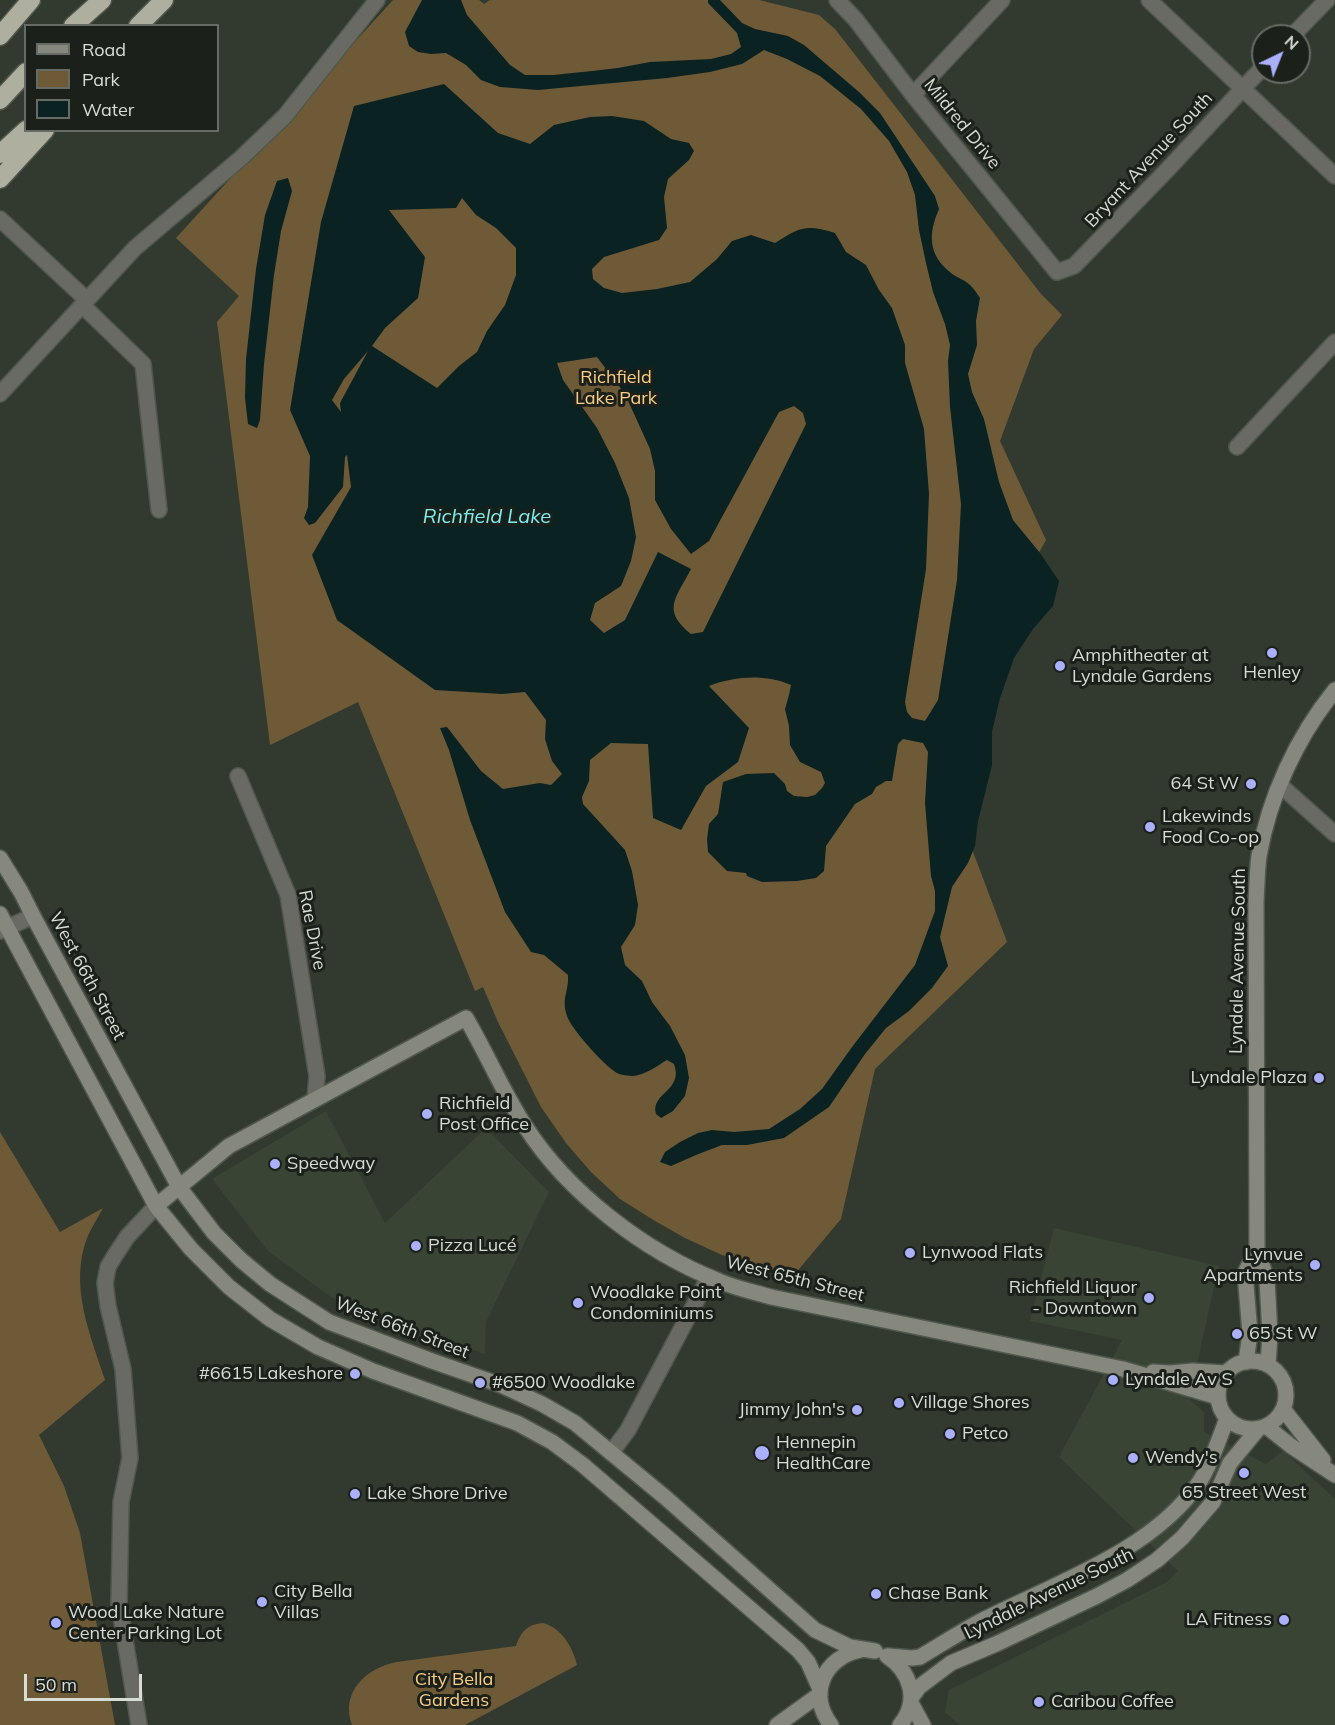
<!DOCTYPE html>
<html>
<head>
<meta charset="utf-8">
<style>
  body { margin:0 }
  #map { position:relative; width:1335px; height:1725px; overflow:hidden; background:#323a2f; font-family:Mulish,sans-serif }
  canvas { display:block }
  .legend { position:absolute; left:24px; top:24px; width:195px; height:108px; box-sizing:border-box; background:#1c201b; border:2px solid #676b65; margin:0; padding:8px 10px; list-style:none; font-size:18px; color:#d7dcd5 }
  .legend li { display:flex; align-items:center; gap:12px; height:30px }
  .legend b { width:30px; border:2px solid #676b65 }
  .north { position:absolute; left:1251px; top:24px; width:60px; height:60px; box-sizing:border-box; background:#1c201b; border:2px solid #676b65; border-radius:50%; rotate:43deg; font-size:16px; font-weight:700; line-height:24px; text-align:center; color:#d7dcd5 }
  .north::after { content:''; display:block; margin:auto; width:21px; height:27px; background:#aab0fc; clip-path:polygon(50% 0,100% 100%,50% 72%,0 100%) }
  .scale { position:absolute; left:24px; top:1674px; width:118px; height:27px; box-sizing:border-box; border:3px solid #d7dcd5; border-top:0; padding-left:8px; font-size:18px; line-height:21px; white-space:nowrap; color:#d7dcd5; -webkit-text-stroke:4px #1c201b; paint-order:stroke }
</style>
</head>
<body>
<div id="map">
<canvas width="1335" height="1725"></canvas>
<ul class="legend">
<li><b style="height:8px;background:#86877d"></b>Road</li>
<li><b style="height:16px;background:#6f5a38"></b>Park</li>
<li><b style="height:16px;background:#0a2222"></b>Water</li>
</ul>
<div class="north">N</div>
<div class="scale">50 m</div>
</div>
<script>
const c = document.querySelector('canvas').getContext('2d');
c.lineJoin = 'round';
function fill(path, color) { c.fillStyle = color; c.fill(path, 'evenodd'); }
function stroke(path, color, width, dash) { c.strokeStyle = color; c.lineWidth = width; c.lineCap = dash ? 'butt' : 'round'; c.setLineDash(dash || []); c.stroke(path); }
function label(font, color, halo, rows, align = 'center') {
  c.font = font + ' Mulish,sans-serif'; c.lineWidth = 6; c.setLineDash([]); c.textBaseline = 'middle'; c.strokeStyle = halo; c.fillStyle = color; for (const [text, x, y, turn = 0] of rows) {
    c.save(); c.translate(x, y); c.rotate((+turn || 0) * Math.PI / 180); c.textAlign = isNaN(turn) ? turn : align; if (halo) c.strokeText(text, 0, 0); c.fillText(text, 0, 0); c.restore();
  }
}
fill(new Path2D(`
  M326,1111L385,1223L486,1128L549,1192L486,1322L485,1354L372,1316L331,1297L268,1251L212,1179Z
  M1054,1228L1219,1266L1189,1399L1204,1412V1432L1266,1464L1283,1451L1335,1499V1725H960L945,1712L949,1690L1167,1582L1178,1571L1059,1457L1122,1340L1030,1321Z`), '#394434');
fill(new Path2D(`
  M393,0H479L484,4L490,0H759L819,15L835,29L1041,294L1062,315L1034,349L1000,441L1046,540L932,743L1007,942L875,1069L841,1219L794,1275L761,1267L722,1255L685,1238L655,1221L620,1199L591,1172L566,1143L541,1107L498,1022L483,987L475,991L358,702L270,745L217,322L239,296L176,238Z
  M0,1132L60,1232L103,1208C98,1218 91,1228 87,1238C69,1286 90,1334 105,1380L39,1435L64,1486L80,1533L115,1725H0Z
  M543,1623C562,1628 573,1648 577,1665L465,1725H352C340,1692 366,1668 397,1662L516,1646C520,1632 528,1624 543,1623Z`), '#6f5a38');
fill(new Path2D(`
  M422,0H461L467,15L510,65L525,75H553L592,71L618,68L650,62L711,59L731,54L741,47L737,33L708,3V0H720L742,23L755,29L788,36L804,45L859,92L880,113L935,196L939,209C928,234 928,255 951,273C957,278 966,280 971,286C975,290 977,294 980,298L976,321L977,345L968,374L972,392L984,419L999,482L1013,520L1040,553L1059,581L1053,606L1033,629L1014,658L1000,698L992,732V765L978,821L975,846L968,863L952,887L940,937L948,966L932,988L909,1011L886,1028L865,1054L829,1107L784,1138L747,1145H722L696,1155L671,1166L660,1162L665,1152L680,1142L698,1133L712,1130L734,1132L769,1129L800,1109L822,1089L852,1047L915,965L935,911V891L931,876L925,803L928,752L923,743L903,739L898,744L892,781H886L876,787L872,794L855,804L826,846L824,871L816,878L797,881L762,882L747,876L746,873L727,871L708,852L707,839L709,824L718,814L723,782L746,774L774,773L785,784L787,791L794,796L807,797L815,795L822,788L825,783L821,772L800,762L790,745L789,726L785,709L789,695L791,685C765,674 735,676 709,686L749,728L738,762L706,786L681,830L653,818L648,744L611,743L590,760L589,781L582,797L583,804L625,850L632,871L638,905L635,925L621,947L625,965L642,981L652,1002L670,1026L685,1055L689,1078L685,1096L673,1111L661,1118L656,1114C650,1093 684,1091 674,1064L667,1060C657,1066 645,1075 633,1076C630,1076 622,1075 619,1074C607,1069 571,1029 567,1016C561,998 569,992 568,975L544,955L531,952L505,912L470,820L449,750L440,728L447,727L481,771L503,789L540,783L551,785L562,774L552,761L545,739L546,720L525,692L502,694L435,690L337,620L312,555L351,487L347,455L345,457L343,487L315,523L309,525L304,518L308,507L310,456L290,410L321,222L354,106L444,84L498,133L530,144L554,125L590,117L612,116L644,121L671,139L689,143L694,151L689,160L668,179L664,197L667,228L659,240L604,257L592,269L593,279L604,288L622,293L657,289L690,282L717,259L732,241L751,235L775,243C800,227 806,224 835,233L846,252L866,265L879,290L892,308L905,345V363L924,429L929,494L926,569L905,702L907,712L912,718L925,721L938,700L957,580L961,504L950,407L948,361L950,345L945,324L933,292L926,263L919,230L915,195L907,172L889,141L861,109L820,76L787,59L764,50L742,64L710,72L667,78L538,90L500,87L481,80L466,65L446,53L431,54L418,52L409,46L405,32ZM462,198L476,215L496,228L516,248V275L505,305L487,331L477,352L459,366L437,388L372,346L385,328L418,298L425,257L389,210L456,208ZM368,351L340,403L341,412L332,400L344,379ZM597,357L625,394L650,449L655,471V500L671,529L691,554L709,541L779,412L794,406L803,413L806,424L703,632L691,634C661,610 676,598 691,569L658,552L625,620L604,633L590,620L595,603L621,586L631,561L636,537L629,498L615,463L597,428L563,380L557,363Z
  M288,178L292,191L281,231L274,275L264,364L260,420L257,428L248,424L245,398L246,359L256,269L265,215L277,181Z`), '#0a2222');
const street = new Path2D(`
  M837,0L856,20L913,95L1057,272L1074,266L1168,169L1263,67
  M1149,0L1335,176
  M1292,36L1327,0
  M913,95L1002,0
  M0,219L87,300
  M82,305L143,364L159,510
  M0,394L135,248L241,158L285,116L377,0
  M1237,447L1335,342
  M238,776L288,895L317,1076L315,1099
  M1280,785L1335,834
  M0,931L33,916
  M611,1453L628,1430L709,1277
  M139,1725L119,1604L121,1502L130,1458L123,1369L108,1306L105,1283L108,1267L114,1257L127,1237L156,1206`);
const secondary = new Path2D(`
  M0,858L21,892L33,916L179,1187L214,1233L241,1260L270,1284L329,1322L432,1361L501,1385L542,1404L575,1423L666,1498L815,1630L850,1647L875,1651
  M0,914L156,1206L191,1249L229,1287L270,1319L318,1347L373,1371L517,1423L552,1442L583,1465L798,1650L808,1662L820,1689
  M156,1206L229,1146L466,1018C487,1054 503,1092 525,1126C568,1193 645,1252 719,1281C735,1288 754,1292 771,1297L1123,1369L1218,1397
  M1218 1395a34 34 0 1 1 68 0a34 34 0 1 1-68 0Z
  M1246,1362L1250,1333L1245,1273L1257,1249
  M1268,1365L1270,1334L1267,1280L1257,1249L1256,902C1257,887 1257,871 1259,856C1269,797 1297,737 1335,690
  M1153,1372L1170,1373L1193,1371L1226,1373
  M1283,1409L1323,1460
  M1266,1426L1291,1446L1335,1475
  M887,1656C911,1672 920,1701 900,1725
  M888,1656L912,1658L920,1657C940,1645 959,1633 979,1622C1051,1585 1154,1551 1200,1481C1211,1464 1220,1437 1227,1418
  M911,1698L919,1687L951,1663L996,1644L1097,1596L1127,1580L1157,1560L1182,1538L1213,1502L1230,1463L1258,1429
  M911,1703L923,1725
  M777,1725L820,1694
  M831,1725C807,1694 824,1657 861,1650`);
const highway = new Path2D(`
  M73,26L102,0
  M138,26L164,0
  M0,36L31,0
  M0,100L26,72
  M0,154L26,130
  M0,179L45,130`);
stroke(street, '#50574d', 18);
stroke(secondary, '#50574d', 18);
stroke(highway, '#50574d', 21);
stroke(street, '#6a6a64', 15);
stroke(secondary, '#86877d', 15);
stroke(highway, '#afafa0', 18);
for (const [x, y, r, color] of [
  [1272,653,6,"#aab0fc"],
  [1060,666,6,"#aab0fc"],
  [1251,784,6,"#aab0fc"],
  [1150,827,6,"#aab0fc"],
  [1319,1078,6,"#aab0fc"],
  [427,1114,6,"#aab0fc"],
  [275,1164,6,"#aab0fc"],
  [416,1246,6,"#aab0fc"],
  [910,1253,6,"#aab0fc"],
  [1315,1265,6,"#aab0fc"],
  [1149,1298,6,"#aab0fc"],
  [578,1303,6,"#aab0fc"],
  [1237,1334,6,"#aab0fc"],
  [355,1374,6,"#aab0fc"],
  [1113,1380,6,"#aab0fc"],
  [480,1383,6,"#aab0fc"],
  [899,1403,6,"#aab0fc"],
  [857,1410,6,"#aab0fc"],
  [950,1434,6,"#aab0fc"],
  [762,1453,8,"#aab0fc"],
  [1133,1458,6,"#aab0fc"],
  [1244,1473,6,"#aab0fc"],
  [355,1494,6,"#aab0fc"],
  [876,1594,6,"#aab0fc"],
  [262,1602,6,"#aab0fc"],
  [1284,1620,6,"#aab0fc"],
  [56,1623,6,"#aab0fc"],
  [1039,1702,6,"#aab0fc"]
]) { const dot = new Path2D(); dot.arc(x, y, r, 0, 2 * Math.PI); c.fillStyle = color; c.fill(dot); stroke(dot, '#1c201b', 2); }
label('18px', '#d7dcd5', '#1c201b', [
  ["Mildred Drive",962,124,51],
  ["Bryant Avenue South",1149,160,-47],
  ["Rae Drive",312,930,79],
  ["Lyndale Avenue South",1238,961,-89],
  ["West 66th Street",87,976,62],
  ["West 65th Street",795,1279,14],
  ["West 66th Street",402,1328,21],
  ["Lyndale Avenue South",1049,1594,-26]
]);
label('18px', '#face84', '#1c201b', [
  ["Richfield",616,378],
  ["Lake Park",616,399],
  ["City Bella",454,1680],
  ["Gardens",454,1701]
]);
label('18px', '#d7dcd5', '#1c201b', [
  ["Amphitheater at",1072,656],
  ["Lyndale Gardens",1072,677],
  ["Henley",1272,673,"center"],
  ["64 St W",1239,784,"right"],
  ["Lakewinds",1162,817],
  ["Food Co-op",1162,838],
  ["Lyndale Plaza",1307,1078,"right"],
  ["Richfield",439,1104],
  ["Post Office",439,1125],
  ["Speedway",287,1164],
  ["Pizza Lucé",428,1246],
  ["Lynwood Flats",922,1253],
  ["Lynvue",1303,1255,"right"],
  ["Apartments",1303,1276,"right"],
  ["Richfield Liquor",1137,1288,"right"],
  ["- Downtown",1137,1309,"right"],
  ["Woodlake Point",590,1293],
  ["Condominiums",590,1314],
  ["65 St W",1249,1334],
  ["#6615 Lakeshore",343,1374,"right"],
  ["Lyndale Av S",1125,1380],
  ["#6500 Woodlake",492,1383],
  ["Village Shores",911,1403],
  ["Jimmy John's",845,1410,"right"],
  ["Petco",962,1434],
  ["Hennepin",776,1443],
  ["HealthCare",776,1464],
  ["Wendy's",1145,1458],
  ["65 Street West",1244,1493,"center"],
  ["Lake Shore Drive",367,1494],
  ["City Bella",274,1592],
  ["Villas",274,1613],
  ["Chase Bank",888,1594],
  ["Wood Lake Nature",68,1613],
  ["Center Parking Lot",68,1634],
  ["LA Fitness",1272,1620,"right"],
  ["Caribou Coffee",1051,1702]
], 'left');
label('italic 20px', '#7ceeed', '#1c201b', [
  ["Richfield Lake",487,517]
]);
</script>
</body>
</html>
